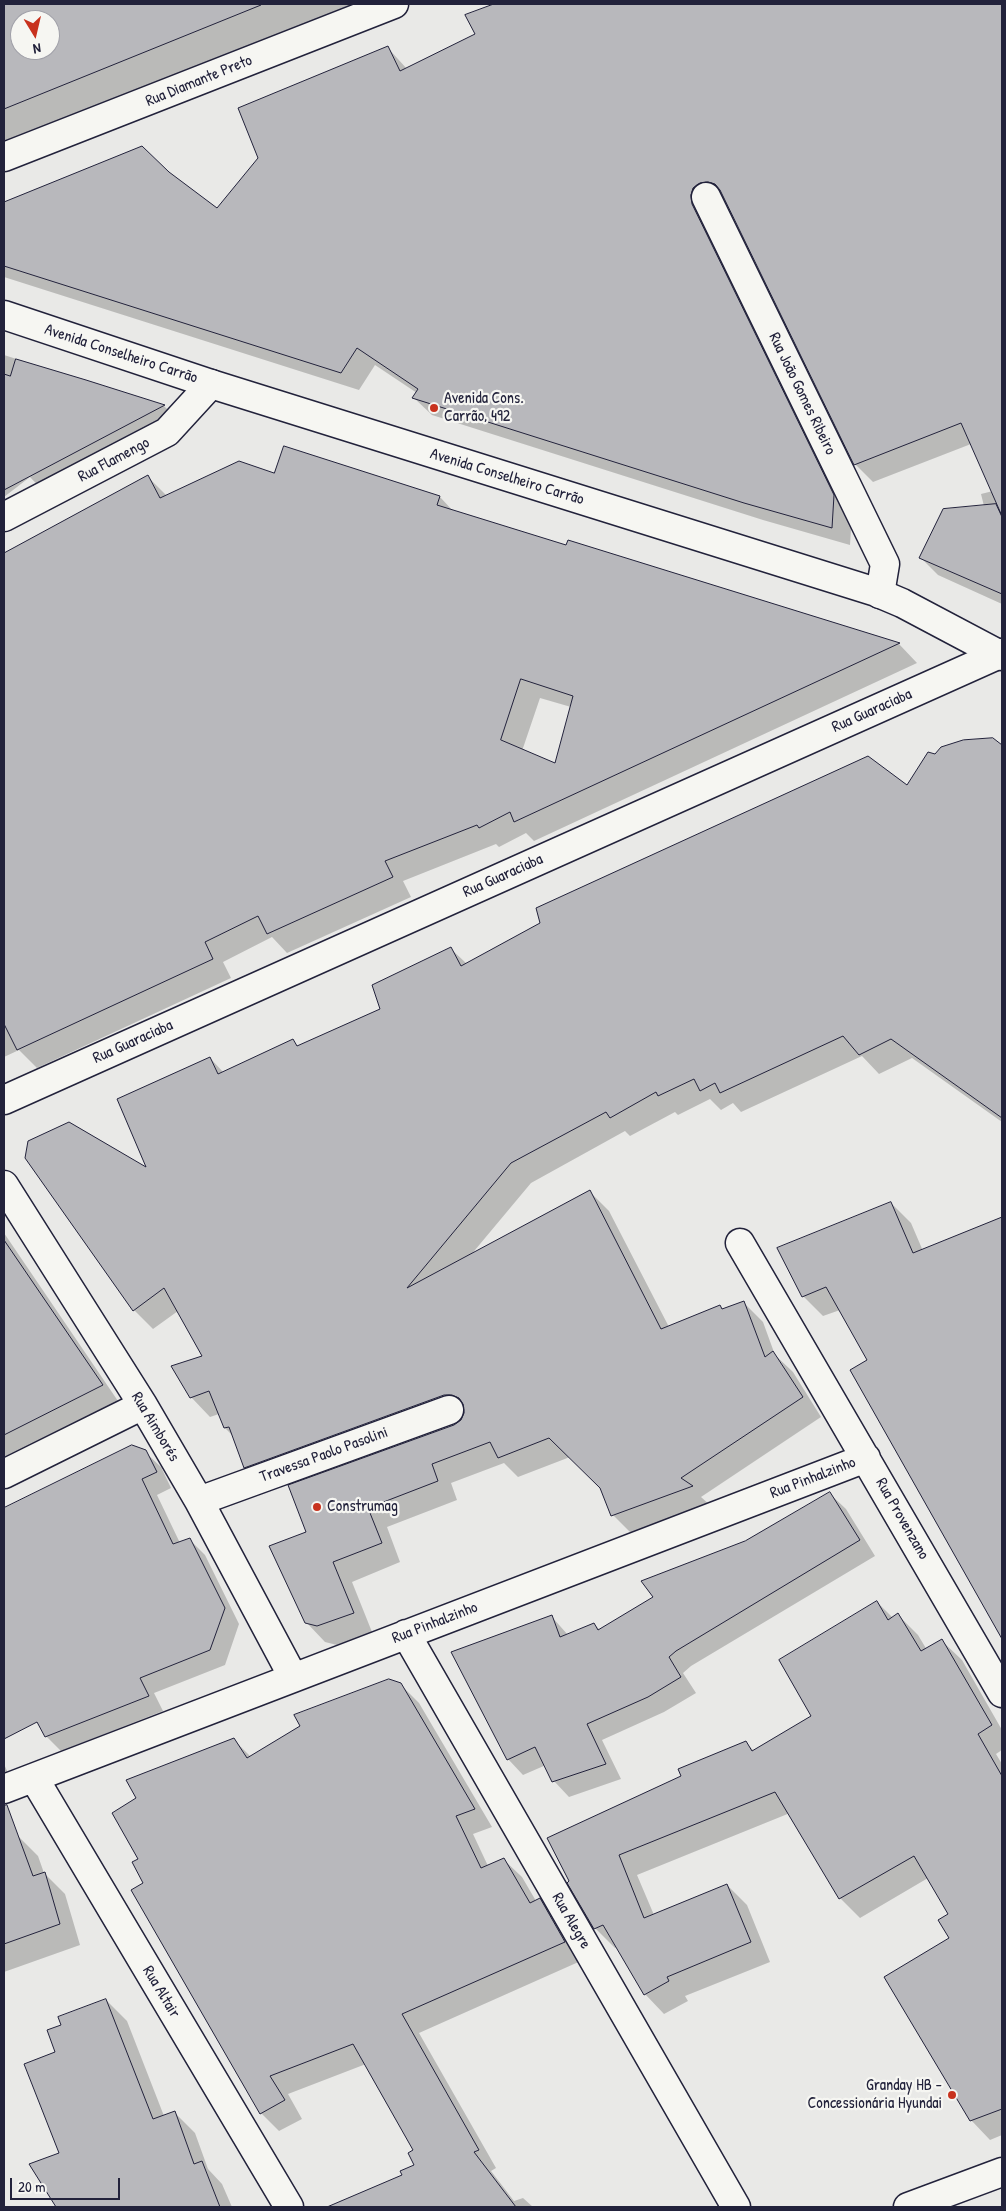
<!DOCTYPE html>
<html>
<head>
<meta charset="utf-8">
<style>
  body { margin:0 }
  #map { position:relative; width:1006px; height:2211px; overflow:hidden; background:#e9e9e7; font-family:"Patrick Hand",sans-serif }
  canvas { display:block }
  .frame { position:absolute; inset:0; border:5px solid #22223b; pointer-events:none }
  .north { position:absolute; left:10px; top:10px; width:50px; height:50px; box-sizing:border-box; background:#f6f6f2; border:1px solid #a1a1a9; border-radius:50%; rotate:171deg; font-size:14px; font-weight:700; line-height:20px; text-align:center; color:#22223b }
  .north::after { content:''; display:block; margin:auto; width:18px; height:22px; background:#c8321e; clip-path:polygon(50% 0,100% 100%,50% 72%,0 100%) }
  .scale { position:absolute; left:10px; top:2178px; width:110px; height:22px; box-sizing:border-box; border:2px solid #22223b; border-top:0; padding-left:6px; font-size:15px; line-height:18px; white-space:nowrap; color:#22223b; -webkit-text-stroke:4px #f6f6f2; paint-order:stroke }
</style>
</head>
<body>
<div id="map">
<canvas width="1006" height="2211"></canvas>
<div class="frame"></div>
<div class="north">N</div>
<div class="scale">20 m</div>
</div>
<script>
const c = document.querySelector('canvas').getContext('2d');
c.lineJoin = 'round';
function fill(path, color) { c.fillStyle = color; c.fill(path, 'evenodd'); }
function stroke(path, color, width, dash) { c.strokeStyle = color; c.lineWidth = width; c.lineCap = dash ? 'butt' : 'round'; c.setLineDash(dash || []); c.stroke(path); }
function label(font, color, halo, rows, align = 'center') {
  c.font = font + ' "Patrick Hand",sans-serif'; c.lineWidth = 4.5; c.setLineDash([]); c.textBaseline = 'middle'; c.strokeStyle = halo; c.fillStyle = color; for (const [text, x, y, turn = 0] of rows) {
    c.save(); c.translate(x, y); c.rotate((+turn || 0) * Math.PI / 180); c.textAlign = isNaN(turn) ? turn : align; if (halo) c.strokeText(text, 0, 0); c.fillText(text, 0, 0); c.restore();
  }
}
fill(new Path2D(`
  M4,4H358L4,147ZM20,20H50V50H20Z
  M497,4H1002V604L938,575L920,557L984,506L981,494L993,491L971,444L873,482L855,464L726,199L718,200L852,514L850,545L763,520L432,415L414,398L417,393L375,365L359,390L4,277V203L142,148L168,173L217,209L388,48L407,69L476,34L467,16Z
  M4,355L164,406L182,424L47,495L30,477L4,497Z
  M285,447L440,497L454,512L567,546L569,541L899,644L917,663L534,841L526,833L499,847L496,844L403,881L411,897L287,953L272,937L223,962L231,978L37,1068L19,1050L4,1057V555L148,477L167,496L275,474ZM540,698L571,707L556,765L522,751Z
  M1002,744V1122L912,1058L879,1074L862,1056L741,1112L733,1103L721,1110L710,1099L678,1115L675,1112L630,1136L625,1131L531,1183L470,1256L590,1192L609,1211L669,1327L720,1306L724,1310L743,1302L763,1322L775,1355L793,1372L821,1417L701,1497L711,1506L632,1534L613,1515L602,1488L570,1457L518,1477L504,1463L451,1483L457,1500L387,1527L400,1562L352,1582L372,1632L337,1645L325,1642L306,1622L307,1533L462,1421L465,1414L264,1487L245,1467L233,1436L225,1428L219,1414L210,1417L191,1397L204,1356L178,1311L153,1329L134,1310L148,1170L210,1058L224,1073L292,1041L298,1046L382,1010L450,948L467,964L907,787L935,755ZM449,1392L450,1394L254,1466V1463Z
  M891,1203L911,1223L923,1251L1002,1218V1631L995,1623L869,1361L840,1310L823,1316L803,1296Z
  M4,1233L120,1404L4,1463Z
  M132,1446L145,1452L161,1467L171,1488L157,1495L180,1543L189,1539L205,1555L239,1624L225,1665L154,1693L163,1711L61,1751L46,1736L4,1658V1510Z
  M830,1494L846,1509L875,1556L691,1666L683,1673L696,1693L664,1712L602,1740L621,1779L569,1797L554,1781L546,1765L523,1775L508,1759L552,1617L568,1635L594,1624L600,1630Z
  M877,1602L893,1618L898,1615L918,1635L927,1650L942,1641L962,1660L1002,1730V1750L996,1754L1002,1764V2135L990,2140L971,2120L949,1914L928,1878L860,1918L840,1898L790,1813L637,1875L654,1915L727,1885L747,1905L770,1962L685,1996L688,2001L664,2014L645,1994L617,1947L615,1948L595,1928L569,1883L683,1777L746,1743L754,1751L812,1716Z
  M400,1684L419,1703L492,1827L473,1834L488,1866L503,1859L522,1877L536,1901L540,1899L558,1918L583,1960L419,2033L496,2168L491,2171L514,2201L523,2198L533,2207H351L348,2198L404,2176L416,2166L415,2150L366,2064L288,2094L302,2119L279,2131L261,2113L145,1883L140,1859L234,1740L251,1757Z
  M4,1764L8,1773L4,1774Z
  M17,1835L38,1856L44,1873L65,1894L80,1945L4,1972V1840Z
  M106,2000L127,2021L164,2116L174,2112L195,2133L208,2169L222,2184L232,2207H57L31,2165L61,2154L56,2053L62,2025Z`), '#0003');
const building = new Path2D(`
  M4,4H261V5L4,109ZM20,20H50V50H20Z
  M494,4H1002V516L961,423L854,465L720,190L715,184L708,182L700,183L693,188L691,195L692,204L834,495L832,528L744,503L412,398L418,389L357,348L341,373L4,266V202L142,146L169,172L217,208L258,158L238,108L388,46L400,71L475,34L465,15Z
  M16,359L86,380L165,405L4,490V374L10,376Z
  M284,446L440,496L437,505L566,545L568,540L900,643L514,822L510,812L479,828L477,825L385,861L393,877L267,934L258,916L205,942L213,959L17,1050L4,1024V553L148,475L160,498L239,461L274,473ZM521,679L573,696L555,763L501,740Z
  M996,504L1002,517V594L919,558L943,509Z
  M993,738L1002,745V1118L891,1039L859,1055L843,1036L720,1093L715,1083L700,1091L694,1079L658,1096L656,1092L610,1118L606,1112L511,1163L407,1288L590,1190L661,1329L720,1305L722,1309L744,1301L765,1357L773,1351L803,1397L681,1478L693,1486L611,1516L600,1488L549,1438L498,1458L490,1442L432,1464L438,1481L368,1508L382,1543L333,1562L354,1613L317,1626L305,1623L269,1546L306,1532L288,1485L454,1425L461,1420L464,1413L463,1404L459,1398L452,1395H444L244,1468L229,1427L224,1428L209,1391L190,1398L171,1366L202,1356L164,1288L133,1311L25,1158L28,1141L69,1122L146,1167L117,1099L210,1057L218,1074L293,1039L297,1046L380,1009L372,985L451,947L461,966L540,923L536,908L868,756L907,785L928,752L935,754L941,747L963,740Z
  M891,1202L913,1253L1002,1217V1639L850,1370L867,1360L826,1287L802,1297L777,1248Z
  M4,1240L103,1385L4,1435Z
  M132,1445L146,1450L157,1472L142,1479L173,1544L190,1538L225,1608L210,1650L140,1678L149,1696L45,1737L37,1722L4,1739V1508Z
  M830,1492L860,1540L676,1651L669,1657L681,1677L648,1697L587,1724L606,1764L552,1782L535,1747L507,1760L451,1652L552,1615L560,1637L594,1623L598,1630L653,1597L641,1581L745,1541Z
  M877,1601L888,1620L898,1613L921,1651L942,1639L992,1725L978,1734L1002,1776V2109L970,2121L884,1977L949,1938L938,1920L948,1914L914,1856L839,1899L775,1792L619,1855L644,1918L727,1884L751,1942L667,1977L669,1981L644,1995L603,1925L594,1929L567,1883L569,1881L547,1838L681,1776L678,1769L746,1741L752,1751L811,1716L779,1660Z
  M389,1679L401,1683L475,1809L456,1816L481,1868L504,1858L530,1903L540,1898L565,1942L402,2014L479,2150L474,2152L516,2207H327L402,2175L400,2171L414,2165L408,2153L413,2150L353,2044L270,2076L285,2100L260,2114L131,1890L143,1883L132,1862L138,1859L112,1813L136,1798L126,1780L234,1738L247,1758L300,1726L294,1715Z
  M7,1805L33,1876L45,1872L60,1924L4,1944V1806Z
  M106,1999L153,2119L175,2111L194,2164L202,2161L220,2207H56L29,2164L59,2153L24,2064L55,2052L47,2030L61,2025L58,2017Z`);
fill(building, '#b8b8bc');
stroke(building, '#22223b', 1);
const street = new Path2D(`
  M4,157L394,4
  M706,197L885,564L880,594
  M4,517L167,432L211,384
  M4,1100L1002,653
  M4,1185L143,1405L199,1501L293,1677
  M740,1243L1002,1693
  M4,1474L143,1405
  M199,1501L449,1410
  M406,1634L736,2207
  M34,1778L289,2207
  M4,1789L866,1458`);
const secondary = new Path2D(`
  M4,315L211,384L876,592L902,603L1002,656`);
const highway = new Path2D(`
  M908,2207L1002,2172`);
stroke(street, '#22223b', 31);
stroke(secondary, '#22223b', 31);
stroke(highway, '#22223b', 31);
stroke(street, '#f6f6f2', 28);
stroke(secondary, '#f6f6f2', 28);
stroke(highway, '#f6f6f2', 28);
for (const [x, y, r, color] of [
  [434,408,5,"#c8321e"],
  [317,1507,5,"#c8321e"],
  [952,2095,5,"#c8321e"]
]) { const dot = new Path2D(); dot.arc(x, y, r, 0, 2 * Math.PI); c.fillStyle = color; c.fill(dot); stroke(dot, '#f6f6f2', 2); }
label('16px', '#22223b', '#f6f6f2', [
  ["Rua Diamante Preto",199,81,-22],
  ["Avenida Conselheiro Carrão",121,354,18],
  ["Rua João Gomes Ribeiro",802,394,64],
  ["Rua Flamengo",114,460,-28],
  ["Avenida Conselheiro Carrão",507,477,17],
  ["Rua Guaraciaba",872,711,-24],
  ["Rua Guaraciaba",503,876,-24],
  ["Rua Guaraciaba",133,1042,-24],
  ["Rua Aimborés",155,1427,59],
  ["Travessa Paolo Pasolini",324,1455,-20],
  ["Rua Pinhalzinho",813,1478,-21],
  ["Rua Provenzano",902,1519,60],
  ["Rua Pinhalzinho",435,1623,-21],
  ["Rua Alegre",571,1921,60],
  ["Rua Altair",161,1992,59]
]);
label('16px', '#22223b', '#f6f6f2', [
  ["Avenida Cons.",444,399],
  ["Carrão, 492",444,417],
  ["Construmag",327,1507],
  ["Granday HB -",942,2086,"right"],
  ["Concessionária Hyundai",942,2104,"right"]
], 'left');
</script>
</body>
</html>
